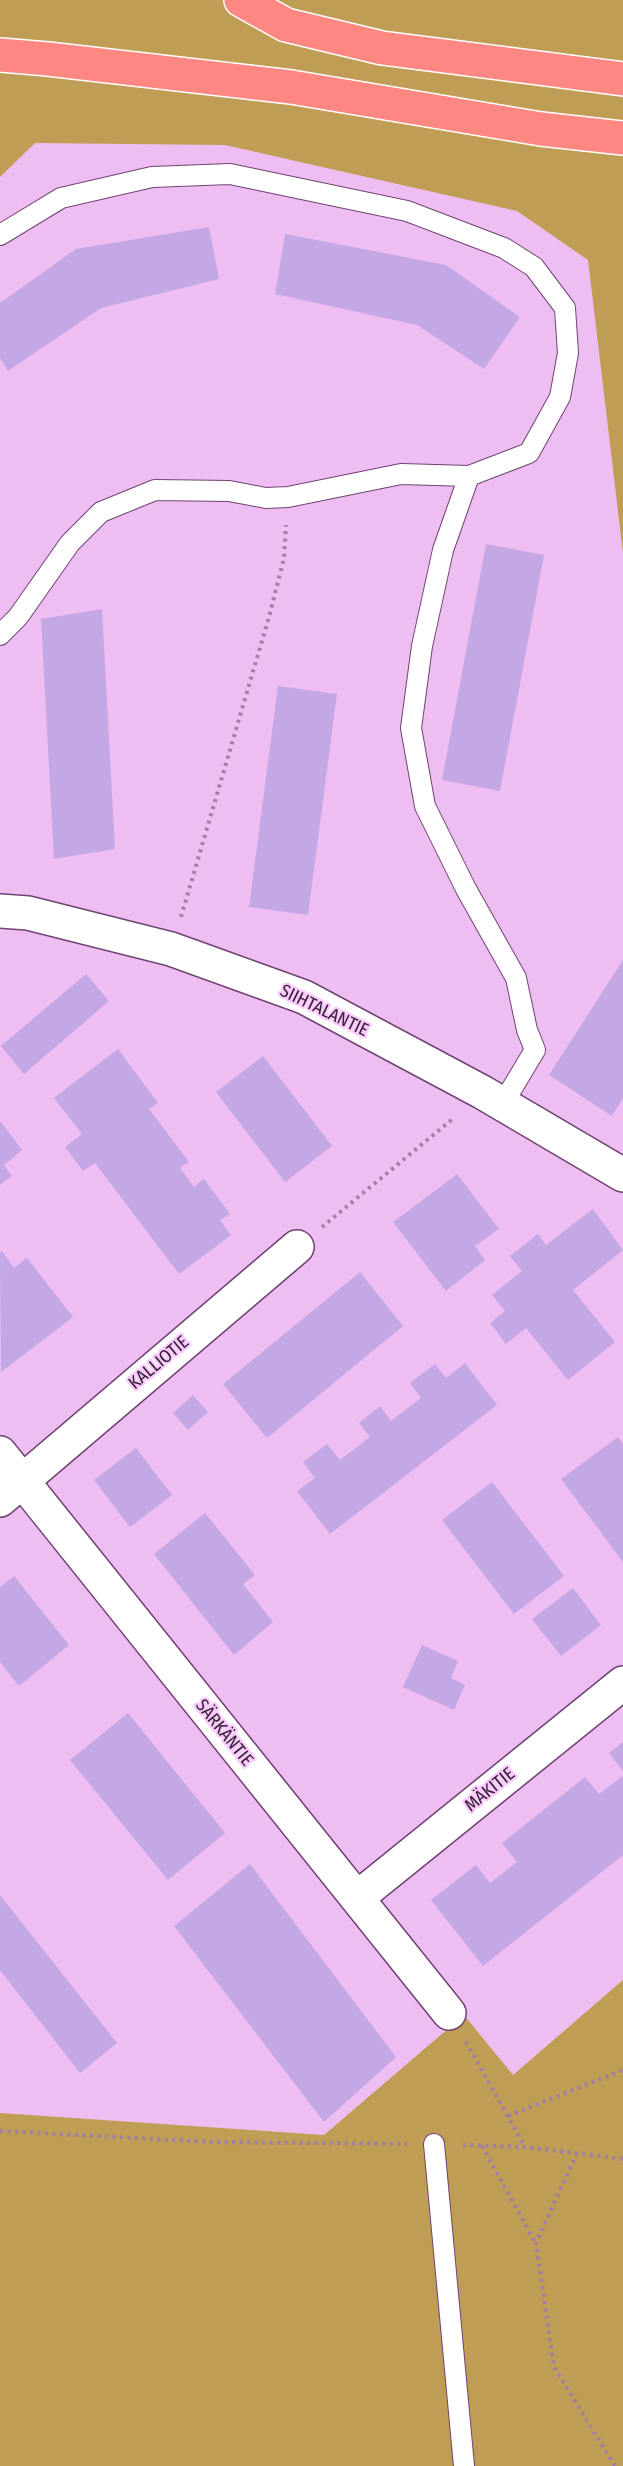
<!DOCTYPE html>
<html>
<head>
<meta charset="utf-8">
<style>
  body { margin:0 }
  canvas { display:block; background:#eebdf1 }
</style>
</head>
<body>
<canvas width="623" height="2466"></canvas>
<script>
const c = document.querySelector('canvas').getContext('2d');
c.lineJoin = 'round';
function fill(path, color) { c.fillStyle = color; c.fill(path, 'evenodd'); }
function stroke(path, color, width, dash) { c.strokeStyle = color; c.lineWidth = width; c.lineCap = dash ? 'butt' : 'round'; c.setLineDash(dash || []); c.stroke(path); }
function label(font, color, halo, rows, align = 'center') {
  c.font = font + ' "Fira Sans Condensed",sans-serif'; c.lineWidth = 4.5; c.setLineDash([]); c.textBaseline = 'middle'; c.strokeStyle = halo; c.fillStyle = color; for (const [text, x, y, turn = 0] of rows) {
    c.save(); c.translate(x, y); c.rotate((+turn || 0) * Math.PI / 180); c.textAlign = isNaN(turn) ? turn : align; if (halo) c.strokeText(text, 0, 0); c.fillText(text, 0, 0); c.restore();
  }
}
fill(new Path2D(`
  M0,0H623V553L588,260L517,211L225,145L35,143L0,177Z
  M623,1980V2466H0V2113L324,2135L464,2015L513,2075Z`), '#c09d54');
fill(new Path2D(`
  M209,227L219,279L101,308L8,371L0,358V303L76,249Z
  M285,234L446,265L520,317L484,369L417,325L275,294Z
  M486,544L544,555L500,791L442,780Z
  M102,609L115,849L54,859L41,619Z
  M278,686L337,694L308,915L249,907Z
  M623,960V1098L612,1116L549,1075Z
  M86,974L109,1001L24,1074L1,1046Z
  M118,1049L158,1103L149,1109L189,1162L180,1168L194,1187L204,1179L230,1214L220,1220L231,1235L179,1274L95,1163L83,1171L65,1147L82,1134L54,1098Z
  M263,1056L332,1146L285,1182L216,1092Z
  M0,1121L22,1150L4,1165L12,1176L0,1185Z
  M457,1174L499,1229L475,1246L485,1260L446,1291L393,1222Z
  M593,1209L623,1250L573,1290L615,1342L568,1380L526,1328L506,1344L490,1323L505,1311L492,1295L522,1271L510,1256L538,1234L546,1245Z
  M2,1251L14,1268L27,1258L73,1317L1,1372L0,1253Z
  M360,1272L403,1326L267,1438L223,1384Z
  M465,1363L497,1405L330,1534L297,1491L315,1478L303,1462L327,1444L340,1460L370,1437L359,1423L380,1406L391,1421L421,1398L410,1383L435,1364L446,1378Z
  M193,1395L208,1412L188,1430L173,1413Z
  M618,1437L623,1444V1562L561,1479Z
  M136,1448L172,1495L130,1527L94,1480Z
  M492,1482L564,1576L514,1614L442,1520Z
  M205,1513L255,1575L243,1584L273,1622L234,1655L154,1554Z
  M14,1576L69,1645L19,1686L0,1662V1587Z
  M573,1588L601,1625L561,1656L532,1619Z
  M422,1645L458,1661L451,1678L465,1685L454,1710L403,1687Z
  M128,1713L225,1833L168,1880L70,1760Z
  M623,1742V1771L609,1753Z
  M623,1776V1855L483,1966L431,1900L476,1865L490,1883L517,1862L502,1843L585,1777L599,1794Z
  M250,1864L396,2057L324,2122L174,1926Z
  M0,1895L117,2043L80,2073L0,1970Z`), '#c3a8e5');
const service = new Path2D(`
  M0,235L61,198L152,177L230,174L407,211L504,248L534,267L565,308L568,353L560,397L529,453L469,476L401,474L288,497L266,498L229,491L155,490L101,512L70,543L18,617L0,635
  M469,476L443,550L422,646L411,728L425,806L466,889L516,978L527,1030L535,1050L502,1105
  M434,2144L464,2466`);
const minor = new Path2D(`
  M0,911L28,913L171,949L304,997L482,1092L623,1175
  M0,1453L449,2013
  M0,1500L297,1247
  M357,1898L623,1683`);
const motorway = new Path2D(`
  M241,0L286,25L382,48L623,79
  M0,55L48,59L291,87L541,129L623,138`);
stroke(service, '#6f4472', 22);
stroke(minor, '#6f4472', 36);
stroke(motorway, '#fff', 36);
stroke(new Path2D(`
  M181,917L269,617L284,558L286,525
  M322,1227L455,1117
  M466,2042L525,2147
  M508,2116L623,2070
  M0,2131L212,2142L407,2144
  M463,2145L525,2147L623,2159
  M482,2146L535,2242
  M577,2153L536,2243L554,2367L615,2466`), '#a27ea4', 4, [3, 4.5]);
stroke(service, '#fff', 20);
stroke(minor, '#fff', 33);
stroke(motorway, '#fe8781', 33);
label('18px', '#332134', '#fbc9fe', [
  ["SIIHTALANTIE",324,1011,26],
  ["KALLIOTIE",159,1363,-40],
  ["SÄRKÄNTIE",224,1733,51],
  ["MÄKITIE",490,1790,-39]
]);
</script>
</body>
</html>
